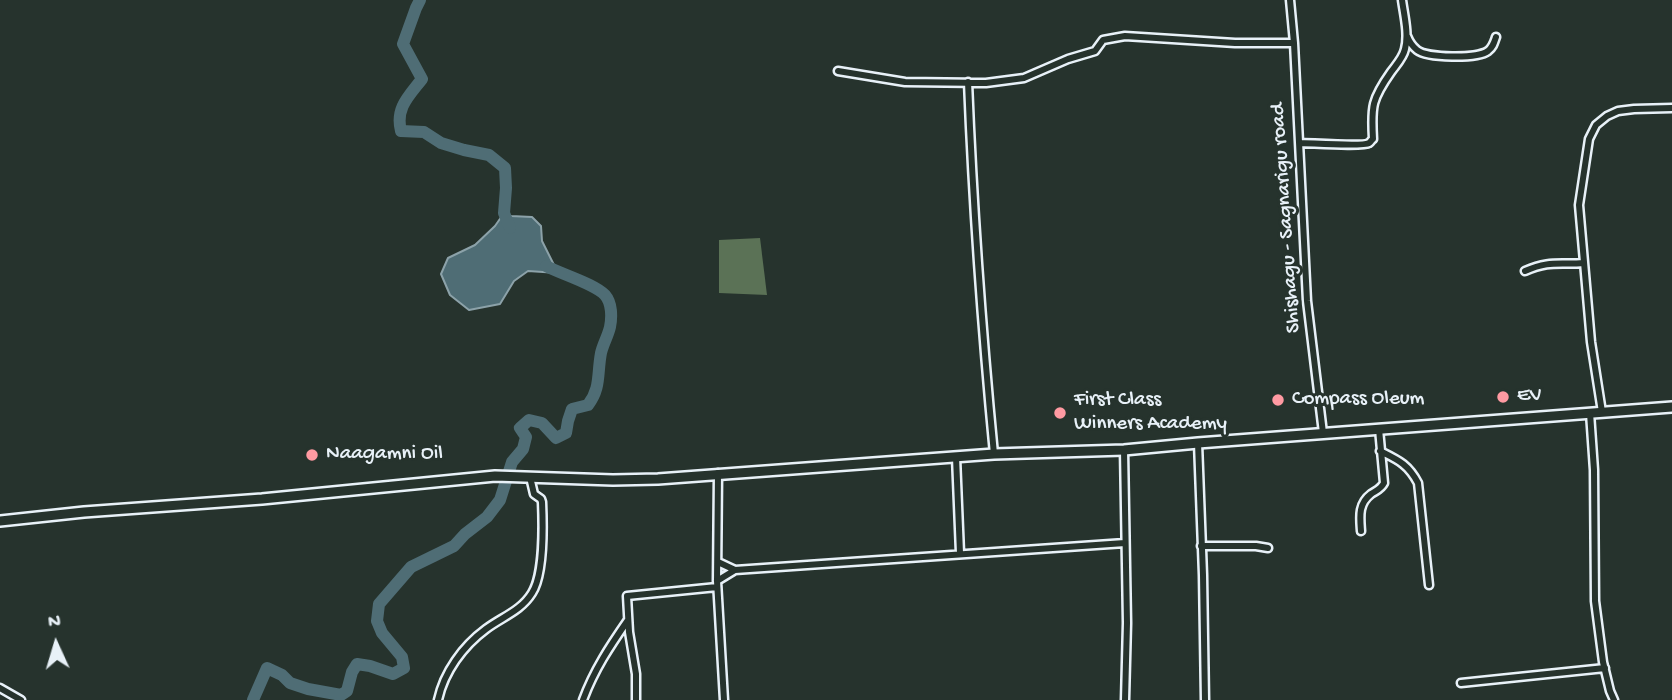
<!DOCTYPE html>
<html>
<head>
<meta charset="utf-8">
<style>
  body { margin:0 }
  #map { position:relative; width:1672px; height:700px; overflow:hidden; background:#26332d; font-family:"Gochi Hand",sans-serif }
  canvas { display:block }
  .north { position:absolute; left:21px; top:609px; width:70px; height:70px; -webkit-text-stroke:5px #26332d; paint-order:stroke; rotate:356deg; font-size:19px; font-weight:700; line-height:28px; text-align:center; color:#e8f1f8 }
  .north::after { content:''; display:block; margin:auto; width:24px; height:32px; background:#e8f1f8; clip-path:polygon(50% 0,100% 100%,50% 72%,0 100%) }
</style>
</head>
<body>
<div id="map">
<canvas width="1672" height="700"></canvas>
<div class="north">N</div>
</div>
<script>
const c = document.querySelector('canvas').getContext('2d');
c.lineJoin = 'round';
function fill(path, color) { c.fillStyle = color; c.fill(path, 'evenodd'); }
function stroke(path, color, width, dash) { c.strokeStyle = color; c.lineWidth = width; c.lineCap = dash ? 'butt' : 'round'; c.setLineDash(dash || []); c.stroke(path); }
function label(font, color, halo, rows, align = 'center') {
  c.font = font + ' "Gochi Hand",sans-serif'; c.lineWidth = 6; c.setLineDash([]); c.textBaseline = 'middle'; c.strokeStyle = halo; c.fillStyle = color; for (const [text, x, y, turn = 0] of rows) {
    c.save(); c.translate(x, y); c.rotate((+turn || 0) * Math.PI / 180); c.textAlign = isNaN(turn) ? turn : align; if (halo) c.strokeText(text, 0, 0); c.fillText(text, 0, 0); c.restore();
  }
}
fill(new Path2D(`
  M760,238L767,295L719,293V240Z`), '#5b7256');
const water = new Path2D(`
  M504,213L511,216L532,217L541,226L542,241L558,273L528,271L514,281L500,304L469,310L450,295L441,274L448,258L475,245L495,226Z`);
fill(water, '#4f6d75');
stroke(water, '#8ca2a9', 2);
stroke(new Path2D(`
  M420,0L416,8L403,44L422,79C409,96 395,108 401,131L424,132L441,143L464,150L489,155L505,168L506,188L504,213L510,228
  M253,700L267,668L282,675L290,683L308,689L341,695L347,691L352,672L357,664L370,666L393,674L404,668L402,657L382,633L377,621L379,604L411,567L454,546L465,534L487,517L500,500L512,462L523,449L526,437L520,428L529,420L542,423L556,438L566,433L568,421L572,409L588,405C601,388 597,374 601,353C603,344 608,336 610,327C612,317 612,303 605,295C595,284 561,274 546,266`), '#4f6d75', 12);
const minor = new Path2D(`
  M1290,0L1294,43L1307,301L1323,433
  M1407,36C1409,41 1412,46 1417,50C1427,58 1477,59 1488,51C1493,47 1494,43 1496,37
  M838,71L905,82L986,83L1024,78L1068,59L1095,51L1103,40L1125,36L1235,43H1294
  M968,82C973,207 982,330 994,454
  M1299,143C1310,143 1363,147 1369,143C1371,142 1371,140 1373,139C1371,106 1372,99 1391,72C1396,65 1403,58 1405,49C1409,34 1404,15 1402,0
  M1525,271C1550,260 1559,265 1584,263
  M1602,412L1591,342L1579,205L1589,139L1596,125L1607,116L1618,111L1634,109L1672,108
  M1590,413L1594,470L1595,601L1603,662L1610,691L1614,700
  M1198,443L1203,575L1205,700
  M1124,450L1127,623L1125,700
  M1380,451C1398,460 1408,464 1418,483L1429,585
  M956,457L960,553
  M718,473L717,581L724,700
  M1361,531C1360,517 1358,504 1371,494C1377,490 1381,489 1384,483L1379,429
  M1201,546H1256L1268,548
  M718,562L735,570
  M717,581L735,570L1125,543
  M1461,683L1605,668
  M0,688L21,700
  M438,700C444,672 463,646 486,629C502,617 521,611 532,593C544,574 543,524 542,502L541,499L534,494L530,477
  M583,700C594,670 610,646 628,620
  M636,700V674L629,632L627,596L717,587`);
const secondary = new Path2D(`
  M0,521L84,512L262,499L495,476L613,480L658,479L994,454L1124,450L1198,443L1672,407`);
stroke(minor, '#e8f1f8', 11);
stroke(secondary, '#e8f1f8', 14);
stroke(minor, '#26332d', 6);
stroke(secondary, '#26332d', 9);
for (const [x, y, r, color] of [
  [1503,397,7,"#ff9aa2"],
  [1278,400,7,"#ff9aa2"],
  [1060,413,7,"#ff9aa2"],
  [312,455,7,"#ff9aa2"]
]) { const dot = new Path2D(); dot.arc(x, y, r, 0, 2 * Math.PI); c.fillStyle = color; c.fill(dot); stroke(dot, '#26332d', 2.5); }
label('21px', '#e8f1f8', '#26332d', [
  ["Shishagu - Sagnarigu road",1287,218,-94]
]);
label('21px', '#e8f1f8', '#26332d', [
  ["EV",1517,397],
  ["Compass Oleum",1292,400],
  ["First Class",1074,401],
  ["Winners Academy",1074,425],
  ["Naagamni Oil",326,455]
], 'left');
</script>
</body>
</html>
